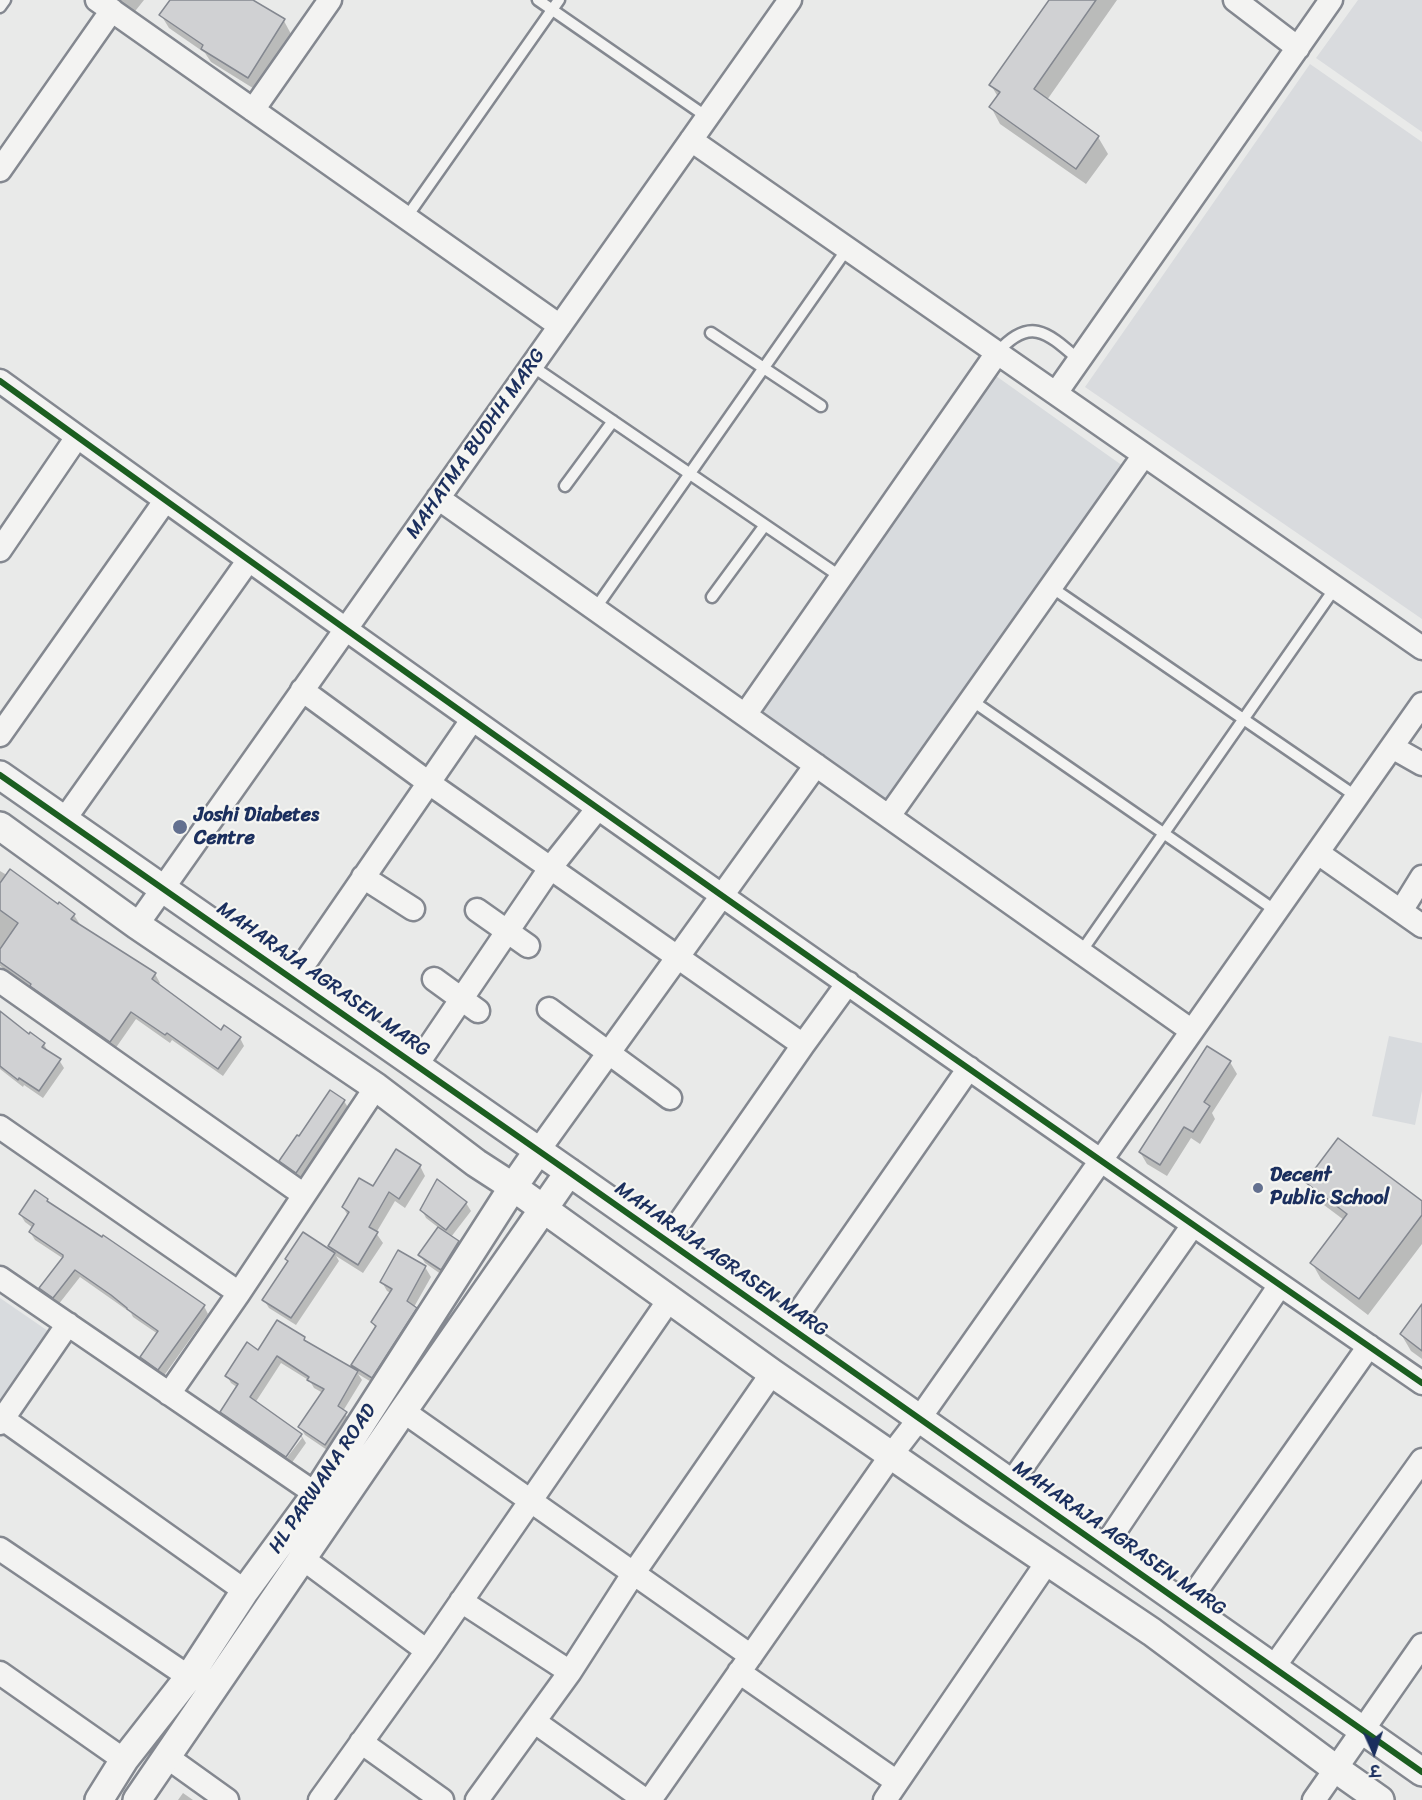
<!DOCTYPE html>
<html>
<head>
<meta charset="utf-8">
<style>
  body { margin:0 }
  #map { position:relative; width:1422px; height:1800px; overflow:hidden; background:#e9eae9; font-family:Sriracha,"Playpen Sans Deva",sans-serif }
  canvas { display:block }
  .north { position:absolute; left:1344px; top:1722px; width:60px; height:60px; -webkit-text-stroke:4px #f6f6f2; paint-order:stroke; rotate:177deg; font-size:16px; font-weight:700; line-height:24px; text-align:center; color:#1b2f5e }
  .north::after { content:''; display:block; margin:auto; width:21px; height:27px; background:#1b2f5e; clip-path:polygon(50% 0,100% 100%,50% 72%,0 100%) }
</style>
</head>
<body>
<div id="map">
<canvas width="1422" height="1800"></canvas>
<div class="north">उ</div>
</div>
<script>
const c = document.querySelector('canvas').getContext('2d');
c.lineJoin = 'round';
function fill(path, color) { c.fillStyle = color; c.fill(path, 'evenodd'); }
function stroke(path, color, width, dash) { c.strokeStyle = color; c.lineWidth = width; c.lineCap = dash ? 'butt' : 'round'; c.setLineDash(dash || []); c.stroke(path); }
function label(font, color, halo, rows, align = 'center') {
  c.font = font + ' Sriracha,sans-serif'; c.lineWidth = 4.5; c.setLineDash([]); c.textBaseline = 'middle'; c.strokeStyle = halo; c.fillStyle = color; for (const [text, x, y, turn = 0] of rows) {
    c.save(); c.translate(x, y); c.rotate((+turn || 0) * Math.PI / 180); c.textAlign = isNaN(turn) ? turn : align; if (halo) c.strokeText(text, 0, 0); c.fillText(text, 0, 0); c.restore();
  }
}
fill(new Path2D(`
  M1358,0H1422V132L1316,58Z
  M1310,64L1422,142V619L1085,387Z`), '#d9dbde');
fill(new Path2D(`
  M996,376L1123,466L885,800L758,710Z
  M1389,1036L1422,1043V1091L1415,1125L1372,1116Z
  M0,1298L48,1331L0,1400Z`), '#d8dbde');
fill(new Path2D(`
  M113,0H144L132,15Z
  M169,0H250L284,21L291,34L256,90L211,62L205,53L169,28L161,15L171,1Z
  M1051,0H1117L1047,100L1098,137L1108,154L1086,184L1000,124L991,107L998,97L991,85Z
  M0,871L74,915L79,923L78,924L155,974L160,983L158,985L221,1032L240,1038L244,1046L223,1076L172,1040L170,1043L136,1019L115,1049L0,966Z
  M0,1013L30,1036L44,1044L48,1052L59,1060L64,1068L43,1098L24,1085L23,1087L0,1069Z
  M1230,1062L1237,1074L1212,1113L1215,1119L1200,1144L1191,1138L1167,1176L1147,1164L1140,1152Z
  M330,1092L344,1101L349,1109L301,1180L286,1169L281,1161L299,1138Z
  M420,1166L425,1176L405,1208L395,1201L376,1233L383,1243L363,1273L336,1256L339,1261L296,1325L269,1308L264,1300L288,1263L286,1259L333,1253L329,1246L348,1216L343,1207L373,1188Z
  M1307,1182L1422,1203V1244L1368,1315L1321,1279L1312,1263L1344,1220L1316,1199Z
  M47,1200L50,1205L204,1306L208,1314L163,1377L146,1365L142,1357L158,1334L133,1317L131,1313L117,1303L80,1277L58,1305L45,1296L41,1289L64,1259L35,1240L30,1232L33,1228L25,1222L20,1214Z
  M466,1203L471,1211L451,1237L458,1242L463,1250L445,1277L425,1263L420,1255L439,1228L426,1218L422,1210Z
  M425,1267L431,1277L414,1307L421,1318L378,1386L358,1374L362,1380L343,1411L350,1421L330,1452L305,1435L300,1427L323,1393L314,1388L310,1381L281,1363L255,1403L301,1435L306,1443L291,1464L285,1460L302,1438L300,1436L283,1459L227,1420L222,1412L238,1388L231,1383L227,1376L259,1352L304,1338L307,1343L358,1372L353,1365L376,1329L372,1322L391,1293L387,1291L382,1282Z
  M1422,1307V1359L1411,1351L1401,1334Z
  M183,1793L193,1800H178Z`), '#0003');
const building = new Path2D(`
  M170,0H253L285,19L248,78L201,49L203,45L159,15Z
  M1049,0H1096L1034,89L1099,136L1076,169L989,107L1000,92L989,85Z
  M10,869L58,904L59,902L75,914L71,919L156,973L152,979L221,1030L224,1025L241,1037L218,1069L167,1033L165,1035L131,1012L110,1042L30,986L31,984L0,962V949L18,923L0,910V883Z
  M0,1011L29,1034L30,1032L45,1043L42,1047L61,1059L39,1091L19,1078L18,1080L0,1066Z
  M1207,1046L1231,1061L1204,1102L1210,1106L1193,1132L1184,1127L1160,1165L1139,1152Z
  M330,1090L345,1100L296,1173L279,1161L297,1135L299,1136Z
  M1338,1138L1422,1201V1215L1359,1299L1310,1263L1347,1214L1305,1182Z
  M396,1149L421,1165L399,1199L389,1192L369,1227L378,1232L358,1265L328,1246L349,1212L342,1207L359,1178L373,1186Z
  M437,1179L467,1202L446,1230L420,1210Z
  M35,1190L48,1199L47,1201L102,1237L103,1235L205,1305L158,1370L140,1357L158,1331L127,1309V1308L111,1295L75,1270L53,1298L39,1288L63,1257V1255L29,1232L34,1224L19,1214Z
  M438,1227L459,1241L441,1270L418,1255Z
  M303,1232L335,1253L291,1318L262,1300L288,1261L285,1259Z
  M398,1250L426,1266L407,1301L417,1308L372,1378L351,1365L376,1326L371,1322L392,1289L380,1282Z
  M1422,1304V1351L1400,1334Z
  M277,1320L305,1337L304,1340L358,1371L338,1406L347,1412L325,1445L298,1427L324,1389L307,1380L309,1377L277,1356L250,1397L302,1434L286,1457L220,1412L238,1384L225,1376L247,1342L258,1350Z`);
fill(building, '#d0d1d3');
stroke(building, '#848890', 1.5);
const service = new Path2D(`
  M538,0L707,117
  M0,7L5,0
  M406,218L559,0
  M711,333L821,406
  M997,353C1030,315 1048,333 1079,360
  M532,366L841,577
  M565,486L613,421
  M1051,587L1357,797
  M712,597L765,525
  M595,609L847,249
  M971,700L1276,911
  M1081,952L1335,588`);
const minor = new Path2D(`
  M97,0L560,326
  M1235,0L1298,48
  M253,110L330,0
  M691,140L1422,648
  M0,170L112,10
  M0,381C470,721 945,1054 1422,1383
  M1056,393L1331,0
  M438,498L1192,1031
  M0,550L77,437
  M302,690L429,783L803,1045
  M745,715L997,353
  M0,735L165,501
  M1392,747L1422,764
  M889,816L1144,455
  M64,820L248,561
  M1318,853L1422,926
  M363,877L413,909
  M477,910L528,946
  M1401,911L1422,877
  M137,925L790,0
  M434,979L478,1011
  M293,980L472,720
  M0,981L304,1195
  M549,1009L670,1098
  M416,1066L551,867L598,808
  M0,1127L239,1293
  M538,1151L816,765
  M666,1242L803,1045L848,983
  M0,1278L316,1494
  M789,1327L969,1068
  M169,1394L239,1293L376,1087
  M403,1411L751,1656
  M3,1419L245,1591
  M0,1423L68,1324
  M1011,1483L1193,1225
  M0,1549L189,1677
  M1103,1549L1280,1285
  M302,1558L427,1651
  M461,1601L570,1672
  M1185,1607L1369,1346
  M1273,1668L1422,1460
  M739,1672L897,1782
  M0,1673L124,1760
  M535,1722L645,1800
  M361,1742L442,1800
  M167,1757L227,1800
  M320,1800L427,1651L669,1300
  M477,1800L570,1672L633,1574L772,1373
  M650,1800L892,1454L919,1419L1422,704
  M885,1800L1048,1561
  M1314,1800L1422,1645`);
const tertiary = new Path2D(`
  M0,775L569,1172L1422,1772
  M0,826L137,925L376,1087L476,1163L513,1187L772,1373L972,1511L1152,1632L1336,1769L1380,1800
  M99,1800L124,1760L189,1677L245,1591L316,1494L513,1187L538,1151
  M137,1800L403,1411L569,1172`);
stroke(service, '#848890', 15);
stroke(minor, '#848890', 27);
stroke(tertiary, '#848890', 32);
stroke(service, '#f3f3f2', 10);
stroke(minor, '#f3f3f2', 22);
stroke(tertiary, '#f3f3f2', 27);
stroke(new Path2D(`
  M0,381C470,721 945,1054 1422,1383
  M0,775L569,1172L1422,1772`), '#1b5e20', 6);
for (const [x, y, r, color] of [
  [180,827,8,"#63708f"],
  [1258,1188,6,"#63708f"]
]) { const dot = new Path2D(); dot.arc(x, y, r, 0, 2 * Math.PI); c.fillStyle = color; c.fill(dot); stroke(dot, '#f6f6f2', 2); }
label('20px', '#1b2f5e', '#f6f6f2', [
  ["MAHATMA BUDHH MARG",476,444,-55],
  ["MAHARAJA AGRASEN MARG",323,980,35],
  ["MAHARAJA AGRASEN MARG",721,1260,35],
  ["HL PARWANA ROAD",323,1479,-56],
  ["MAHARAJA AGRASEN MARG",1119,1539,35]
]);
label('bold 20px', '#1b2f5e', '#f6f6f2', [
  ["Joshi Diabetes",194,816],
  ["Centre",194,839],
  ["Decent",1270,1176],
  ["Public School",1270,1199]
], 'left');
</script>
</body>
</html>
